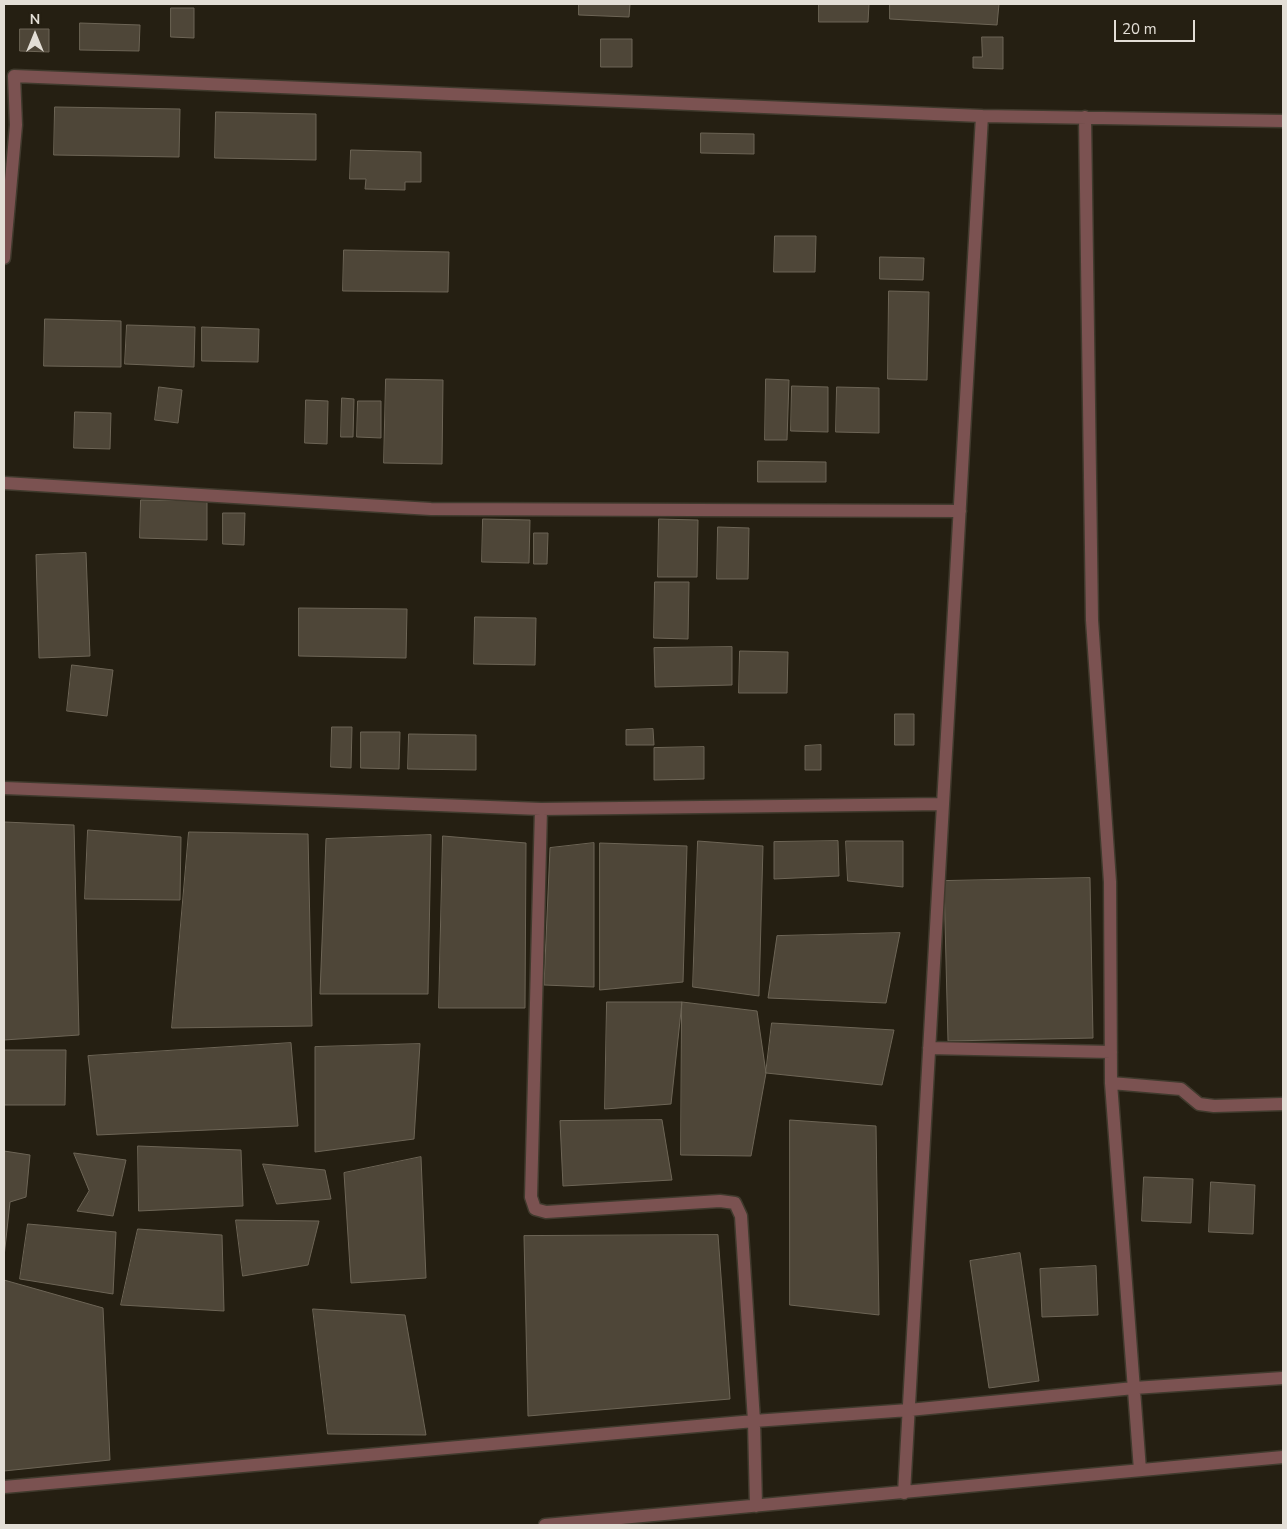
<!DOCTYPE html>
<html>
<head>
<meta charset="utf-8">
<style>
  body { margin:0 }
  #map { position:relative; width:1287px; height:1529px; overflow:hidden; background:#251f12; font-family:"Nunito Sans",sans-serif }
  canvas { display:block }
  .frame { position:absolute; inset:0; border:5px solid #e3ded6; pointer-events:none }
  .north { position:absolute; left:10px; top:10px; width:50px; height:50px; -webkit-text-stroke:4px #251f12; paint-order:stroke; rotate:0deg; font-size:14px; font-weight:700; line-height:20px; text-align:center; color:#e3ded6 }
  .north::after { content:''; display:block; margin:auto; width:18px; height:22px; background:#e3ded6; clip-path:polygon(50% 0,100% 100%,50% 72%,0 100%) }
  .scale { position:absolute; left:1114px; top:20px; width:81px; height:22px; box-sizing:border-box; border:2px solid #e3ded6; border-top:0; padding-left:6px; font-size:15px; line-height:18px; white-space:nowrap; color:#e3ded6; -webkit-text-stroke:4px #251f12; paint-order:stroke }
</style>
</head>
<body>
<div id="map">
<canvas width="1287" height="1529"></canvas>
<div class="frame"></div>
<div class="north">N</div>
<div class="scale">20 m</div>
</div>
<script>
const c = document.querySelector('canvas').getContext('2d');
c.lineJoin = 'round';
function fill(path, color) { c.fillStyle = color; c.fill(path, 'evenodd'); }
function stroke(path, color, width, dash) { c.strokeStyle = color; c.lineWidth = width; c.lineCap = dash ? 'butt' : 'round'; c.setLineDash(dash || []); c.stroke(path); }
const building = new Path2D(`
  M579,4H630L629,17L579,15Z
  M819,4H869L868,22H819Z
  M890,4H999L997,25L890,19Z
  M171,8H194V38L171,37Z
  M80,23L140,25L139,51L80,50Z
  M20,29H49V52L20,51Z
  M982,37H1003V69L973,68V57H982Z
  M601,39H632V67H601Z
  M55,107L180,109L179,157L54,155Z
  M216,112L316,114V160L215,158Z
  M701,133L754,134V154L701,153Z
  M351,150L421,152V182H405V190L365,189L366,179H350Z
  M775,236H816L815,272H774Z
  M344,250L449,252L448,292L343,291Z
  M880,257L924,258L923,280L880,279Z
  M889,291L929,292L927,380L888,379Z
  M45,319L121,321V367L44,366Z
  M127,325L195,327L194,367L125,364Z
  M202,327L259,329L258,362L202,361Z
  M386,379L443,380L442,464L384,463Z
  M766,379L789,380L787,440H765Z
  M792,386L828,387V432L791,431Z
  M159,387L182,390L178,423L155,420Z
  M837,387L879,388V433L836,432Z
  M342,398L354,399L353,437H341Z
  M306,400L328,401L327,444L305,443Z
  M358,401H381V438L357,437Z
  M75,412L111,413L110,449L74,448Z
  M758,461L826,462V482H758Z
  M141,500L207,501V540L140,538Z
  M223,513H245L244,545L223,544Z
  M483,519L530,520L529,563L482,562Z
  M659,519L698,520L697,577H658Z
  M718,527L749,528L748,579H717Z
  M534,533H548L547,564H534Z
  M86,553L90,656L39,658L36,555Z
  M655,582H689L688,639L654,638Z
  M299,608L407,609L406,658L299,656Z
  M475,617L536,618L535,665L474,664Z
  M732,647V685L655,687L654,648Z
  M740,651L788,652L787,693H739Z
  M72,665L113,670L107,716L67,711Z
  M895,714H914V745H895Z
  M332,727H352L351,768L331,767Z
  M653,729L654,745H626V730Z
  M361,732H400L399,769L361,768Z
  M409,734L476,735V770L408,769Z
  M821,745V770H805V746Z
  M704,747V779L654,780V748Z
  M4,822L74,825L79,1035L4,1040Z
  M88,830L181,837L180,900L85,899Z
  M189,832L308,834L312,1026L172,1028Z
  M431,835L428,994H320L326,839Z
  M443,836L526,843L525,1008H439Z
  M698,841L763,846L759,996L693,987Z
  M838,841L839,876L774,879V842Z
  M846,841H903V887L848,881Z
  M594,843V987L544,985L550,848Z
  M600,843L687,846L683,982L600,990Z
  M1090,878L1093,1038L948,1041L944,881Z
  M900,933L886,1003L768,998L777,936Z
  M607,1002H682L671,1104L605,1109Z
  M682,1002L757,1011L766,1073L751,1156L681,1155Z
  M772,1023L894,1030L882,1085L766,1073Z
  M291,1043L298,1126L97,1135L88,1056Z
  M420,1044L414,1139L315,1152V1047Z
  M4,1050H66L65,1105H4Z
  M662,1120L672,1180L563,1186L560,1121Z
  M790,1120L876,1126L879,1315L790,1305Z
  M138,1146L241,1150L243,1206L139,1211Z
  M4,1151L30,1155L26,1197L10,1202L4,1257Z
  M74,1153L126,1160L113,1216L77,1211L89,1191Z
  M421,1157L426,1278L351,1283L344,1173Z
  M263,1164L325,1170L331,1199L277,1204Z
  M1144,1177L1193,1179L1191,1223L1142,1221Z
  M1211,1182L1255,1185L1253,1234L1209,1232Z
  M236,1220L319,1221L308,1265L243,1276Z
  M28,1224L116,1232L113,1294L20,1279Z
  M138,1229L222,1235L224,1311L121,1305Z
  M718,1235L730,1399L528,1416L524,1236Z
  M1020,1253L1039,1381L989,1388L970,1261Z
  M1096,1266L1098,1315L1042,1317L1040,1269Z
  M4,1280L103,1308L110,1460L4,1471Z
  M313,1309L405,1315L426,1435L328,1434Z`);
fill(building, '#4e4638');
stroke(building, '#6d6556', 1);
const minor = new Path2D(`
  M1085,117L1092,620L1110,882L1111,1083L1140,1470
  M4,258L16,125L14,76L982,116L1283,121
  M4,483L431,509L960,511
  M4,788L541,809L943,804
  M541,809L531,1197L535,1209L546,1212L720,1201L735,1203L741,1216L754,1421L756,1506
  M929,1048L1111,1052
  M1111,1083L1181,1089L1199,1104L1214,1106L1283,1104
  M4,1487L754,1421L909,1410L1134,1388L1283,1378
  M904,1493L982,116
  M545,1525L1283,1457`);
stroke(minor, '#403a2d', 15);
stroke(minor, '#7b5251', 12);
</script>
</body>
</html>
